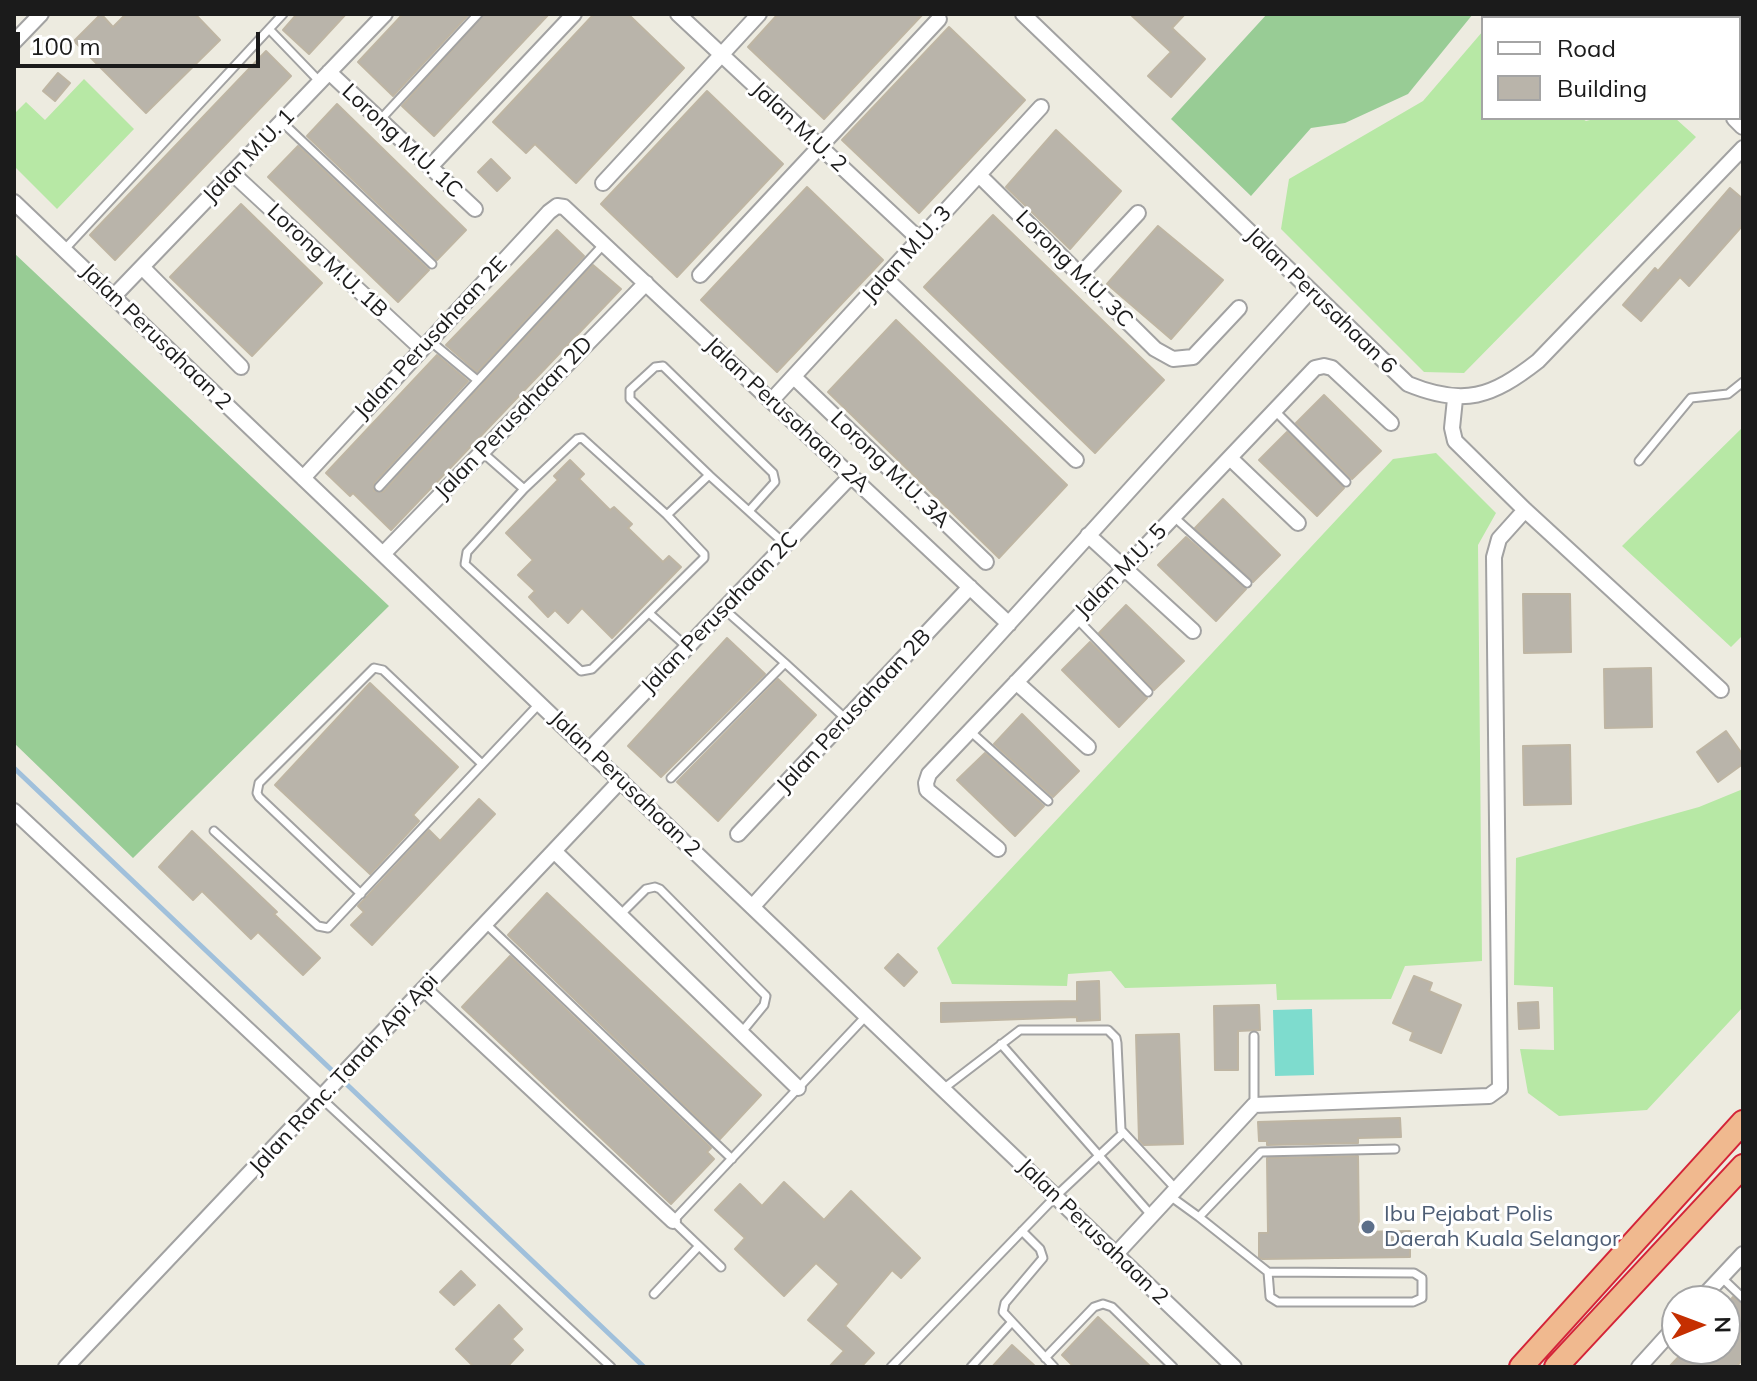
<!DOCTYPE html>
<html>
<head>
<meta charset="utf-8">
<style>
  body { margin:0 }
  #map { position:relative; width:1757px; height:1381px; overflow:hidden; background:#edebe0; font-family:Mulish,sans-serif }
  canvas { display:block }
  .frame { position:absolute; inset:0; border:16px solid #1b1b1b; pointer-events:none }
  .legend { position:absolute; left:1481px; top:16px; width:260px; height:104px; box-sizing:border-box; background:#fff; border:2px solid #a4a4a4; margin:0; padding:10px 14px; list-style:none; font-size:24px; color:#1b1b1b }
  .legend li { display:flex; align-items:center; gap:16px; height:40px }
  .legend b { width:40px; border:2px solid #a4a4a4 }
  .north { position:absolute; left:1661px; top:1285px; width:80px; height:80px; box-sizing:border-box; background:#fff; border:2px solid #a4a4a4; border-radius:50%; rotate:89deg; font-size:22px; font-weight:700; line-height:32px; text-align:center; color:#1b1b1b }
  .north::after { content:''; display:block; margin:auto; width:28px; height:36px; background:#c52f01; clip-path:polygon(50% 0,100% 100%,50% 72%,0 100%) }
  .scale { position:absolute; left:16px; top:32px; width:244px; height:36px; box-sizing:border-box; border:4px solid #1b1b1b; border-top:0; padding-left:10px; font-size:24px; line-height:28px; white-space:nowrap; color:#1b1b1b; -webkit-text-stroke:6px #fff; paint-order:stroke }
</style>
</head>
<body>
<div id="map">
<canvas width="1757" height="1381"></canvas>
<div class="frame"></div>
<ul class="legend">
<li><b style="height:10px;background:#fff"></b>Road</li>
<li><b style="height:22px;background:#b9b4aa"></b>Building</li>
</ul>
<div class="north">N</div>
<div class="scale">100 m</div>
</div>
<script>
const c = document.querySelector('canvas').getContext('2d');
c.lineJoin = 'round';
function fill(path, color) { c.fillStyle = color; c.fill(path, 'evenodd'); }
function stroke(path, color, width, dash) { c.strokeStyle = color; c.lineWidth = width; c.lineCap = dash ? 'butt' : 'round'; c.setLineDash(dash || []); c.stroke(path); }
function label(font, color, halo, rows, align = 'center') {
  c.font = font + ' Mulish,sans-serif'; c.lineWidth = 6; c.setLineDash([]); c.textBaseline = 'middle'; c.strokeStyle = halo; c.fillStyle = color; for (const [text, x, y, turn = 0] of rows) {
    c.save(); c.translate(x, y); c.rotate((+turn || 0) * Math.PI / 180); c.textAlign = isNaN(turn) ? turn : align; if (halo) c.strokeText(text, 0, 0); c.fillText(text, 0, 0); c.restore();
  }
}
fill(new Path2D(`
  M1483,31V118H1581L1586,121L1598,118H1675L1696,137L1464,373L1424,372L1281,229L1289,179L1423,101Z
  M84,79L134,129L57,209L14,166V114L26,102L45,120Z
  M1743,427V635L1731,647L1622,546Z
  M1436,453L1496,513L1478,545L1482,961L1405,966L1391,999L1277,1000L1276,984L1125,988L1111,971L1068,974L1067,986L952,984L937,948L1393,459Z
  M1743,789V1007L1647,1110L1559,1116L1528,1093L1520,1049L1554,1050L1553,987L1514,985L1516,858L1699,807Z`), '#b7e8a5');
fill(new Path2D(`
  M1267,14H1473L1408,94L1345,123L1311,128L1251,196L1171,119Z
  M14,253L389,606L133,858L14,743Z`), '#98cc95');
fill(new Path2D(`
  M1312,1009L1314,1075L1275,1076L1273,1010Z`), '#7edcce');
stroke(new Path2D(`
  M14,768L644,1367`), '#a0c0db', 5);
const building = new Path2D(`
  M101,14L113,27L126,14H195L220,40L146,113L74,41Z
  M297,14H346L309,54L283,30Z
  M403,14H469L393,96L358,62Z
  M484,14H549L434,136L402,106Z
  M594,14H628L684,68L576,183L535,144L526,153L493,122Z
  M778,14H923L824,119L748,47Z
  M1130,14H1185L1172,28L1205,59L1171,97L1148,76L1171,52Z
  M949,27L1025,100L919,213L842,140Z
  M266,51L291,76L115,260L90,235Z
  M58,73L70,83L55,101L43,91Z
  M707,91L783,164L677,277L601,204Z
  M337,104L466,230L437,260L307,136Z
  M1056,130L1121,191L1070,249L1006,187Z
  M298,146L429,270L398,302L268,177Z
  M491,159L510,178L497,191L478,172Z
  M807,187L883,260L777,372L701,300Z
  M1730,188L1743,199V225L1689,286L1680,277L1641,321L1623,305L1655,268L1658,271Z
  M241,204L322,283L252,356L170,277Z
  M993,215L1164,380L1095,453L924,287Z
  M1158,226L1223,280L1171,339L1107,284Z
  M557,230L584,256L477,372L446,345Z
  M593,265L621,289L391,530L353,493L350,496L326,473L437,355L468,381L374,483V491L383,492Z
  M896,320L1067,485L999,558L828,392Z
  M1324,395L1381,451L1352,479L1296,423Z
  M1287,432L1344,488L1317,516L1259,460Z
  M570,460L584,474L579,479L610,510L614,507L632,524L628,528L663,562L669,556L681,567L612,638L582,608L568,623L555,610L548,617L529,597L535,591L518,575L533,560L506,533L558,480L554,476Z
  M1223,499L1280,555L1253,582L1195,528Z
  M1186,537L1246,589L1216,621L1158,565Z
  M1523,594H1570L1571,652L1524,653Z
  M1126,605L1184,661L1154,690L1099,633Z
  M727,638L765,674L661,777L628,746Z
  M1090,642L1147,698L1119,727L1062,670Z
  M1651,668L1652,727L1605,728L1604,669Z
  M778,679L816,715L718,821L677,782Z
  M370,683L458,767L413,815L419,821L370,874L275,785Z
  M1022,714L1079,771L1053,797L994,744Z
  M1726,731L1743,755V764L1718,782L1697,752Z
  M1570,745L1571,804L1524,805L1523,746Z
  M985,753L1044,806L1015,836L957,780Z
  M479,799L495,814L372,945L351,925L364,912L358,906L429,830L440,841Z
  M192,831L277,912L274,914L320,958L303,975L258,932L251,939L202,891L193,900L159,867Z
  M547,893L761,1095L720,1139L508,935Z
  M898,954L917,972L904,986L885,968Z
  M510,956L711,1148L707,1152L714,1159L671,1204L462,1007Z
  M1414,976L1432,983L1429,991L1461,1005L1441,1053L1410,1040L1413,1032L1393,1023Z
  M1099,981L1100,1020L1077,1021V1017L941,1022V1003L1077,1001V982Z
  M1538,1002L1539,1028L1519,1029L1518,1003Z
  M1259,1005L1260,1030L1238,1031V1070H1215L1214,1006Z
  M1179,1034L1183,1144L1144,1145L1139,1140L1136,1035Z
  M1400,1118L1401,1137L1358,1138V1143L1267,1145V1141H1259L1258,1122Z
  M1358,1156L1359,1232L1410,1231V1257L1262,1259L1259,1257V1233H1268L1267,1158Z
  M784,1182L824,1220L851,1191L920,1258L901,1278L892,1270L845,1326L874,1353L861,1367H829L844,1351L808,1320L839,1284L816,1263L784,1296L735,1249L745,1238L715,1210L740,1184L762,1206Z
  M461,1271L475,1285L454,1305L440,1292Z
  M1733,1297L1743,1304V1359L1736,1367H1669L1686,1349H1725V1306Z
  M499,1305L522,1329L512,1339L523,1350L507,1367H474L456,1349Z
  M1098,1317L1151,1367H1074L1062,1355Z
  M1012,1345L1036,1367H992Z`);
fill(building, '#b9b4aa');
stroke(building, '#beb5a3', 2);
const service = new Path2D(`
  M269,29L320,82
  M380,120L478,14
  M282,122L432,264
  M64,250L283,14
  M429,340L477,380
  M1276,412L1346,482
  M582,438L667,515L704,554V558L592,669L581,671L465,564L467,552L524,489L577,439Z
  M482,452L524,489
  M1639,461L1691,398L1728,394L1743,382
  M709,475L785,544
  M379,487L604,244
  M667,515L709,475L630,399V390L655,367L663,366L773,473L775,482L749,511
  M1174,517L1247,583
  M724,609L785,663
  M649,613L687,647
  M1077,619L1148,692
  M971,732L1048,801
  M671,778L785,663L846,719
  M214,831L318,926L328,928L540,703
  M361,894L259,797L257,793L259,783L374,668L383,670L482,764
  M620,915L646,889L655,887L660,889L766,996L764,1005L741,1033
  M486,924L732,1159
  M1254,1036V1105
  M1001,1044L1152,1216
  M943,1089L1020,1030H1108L1116,1038L1117,1043L1121,1130L1176,1189
  M321,1098L611,1367
  M1170,1196L1199,1217L1261,1152L1395,1149
  M1199,1217L1268,1272L1414,1273L1422,1278V1298L1413,1302H1278L1270,1297L1268,1272
  M1022,1231L1040,1249L1043,1258L1005,1303L1003,1312L1054,1367
  M721,1267L673,1221L867,1015
  M1721,1277L1743,1298
  M654,1294L699,1246
  M1045,1358L1094,1307L1103,1304L1112,1307L1173,1367
  M891,1367L1056,1196L1122,1134
  M971,1367L1011,1323`);
const minor = new Path2D(`
  M678,14L920,240
  M1023,14L1408,384C1464,407 1492,397 1538,361L1743,148
  M1703,14L1708,18
  M14,42L41,14
  M1739,46L1743,49
  M329,72L475,209
  M430,167L574,14
  M232,173L421,348
  M979,175L1155,349L1173,359L1193,357L1239,308
  M603,183L759,14
  M14,202L1234,1367
  M142,267L241,367
  M1081,274L1138,213
  M700,275L939,19
  M885,278L1076,460
  M113,297L385,14
  M794,377L986,562
  M1455,399L1452,428L1455,441L1525,510L1721,690
  M771,401L1041,107
  M1230,458L1298,523
  M303,478L549,212L557,206L564,207L1009,624
  M1088,535L1193,631
  M383,554L646,283
  M1016,682L1088,747
  M589,750L851,476
  M14,811L321,1098
  M738,834L970,587
  M998,849L927,790L926,783L929,774L1315,368L1324,366L1332,368L1391,423
  M554,851L798,1088
  M753,906L1310,291
  M424,989L673,1221
  M1116,1254L1254,1105L1489,1096L1500,1088L1494,557L1499,539L1525,510
  M1699,1301L1743,1254
  M66,1367L621,780
  M1639,1367L1677,1325`);
const tertiary = new Path2D(`
  M1622,14L1626,18
  M1657,14L1662,18
  M1739,89L1743,93
  M1735,118L1743,126`);
const trunk = new Path2D(`
  M1521,1367L1743,1122
  M1556,1367L1743,1166`);
stroke(service, '#a2a2a2', 11);
stroke(minor, '#a2a2a2', 18);
stroke(tertiary, '#a2a2a2', 20);
stroke(trunk, '#d42438', 26);
stroke(service, '#fff', 7);
stroke(minor, '#fff', 14);
stroke(tertiary, '#fff', 16);
stroke(trunk, '#f0b98f', 22);
for (const [x, y, r, color] of [
  [1368,1227,8,"#5c6f8a"]
]) { const dot = new Path2D(); dot.arc(x, y, r, 0, 2 * Math.PI); c.fillStyle = color; c.fill(dot); stroke(dot, '#fff', 3); }
label('22px', '#1b1b1b', '#fff', [
  ["Jalan M.U. 2",799,127,43],
  ["Lorong M.U. 1C",402,141,43],
  ["Jalan M.U. 1",249,156,-46],
  ["Jalan M.U. 3",907,254,-48],
  ["Lorong M.U. 1B",327,261,43],
  ["Lorong M.U. 3C",1074,269,45],
  ["Jalan Perusahaan 6",1321,301,44],
  ["Jalan Perusahaan 2",156,337,44],
  ["Jalan Perusahaan 2E",431,338,-47],
  ["Jalan Perusahaan 2A",787,415,43],
  ["Jalan Perusahaan 2D",514,418,-46],
  ["Lorong M.U. 3A",890,470,44],
  ["Jalan M.U. 5",1121,571,-46],
  ["Jalan Perusahaan 2C",720,613,-46],
  ["Jalan Perusahaan 2B",854,711,-47],
  ["Jalan Perusahaan 2",625,784,44],
  ["Jalan Ranc. Tanah Api Api",344,1074,-47],
  ["Jalan Perusahaan 2",1093,1232,44]
]);
label('22px', '#4e5e75', '#fff', [
  ["Ibu Pejabat Polis",1384,1214],
  ["Daerah Kuala Selangor",1384,1239]
], 'left');
</script>
</body>
</html>
